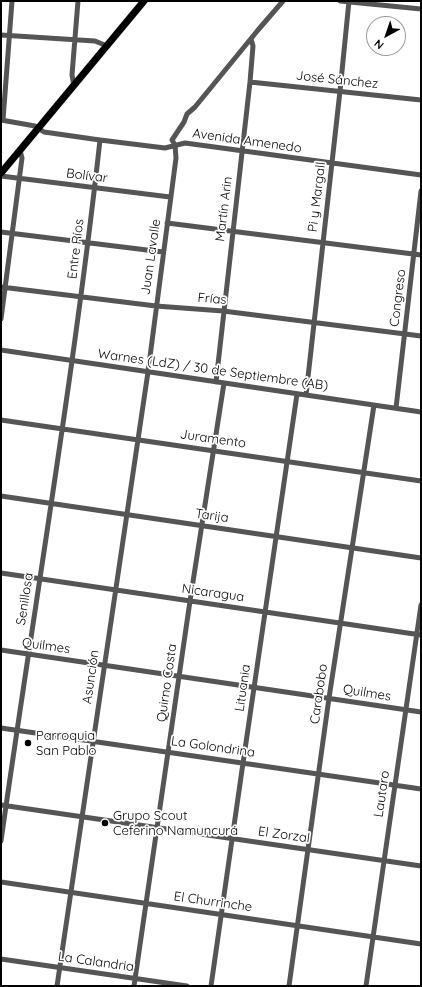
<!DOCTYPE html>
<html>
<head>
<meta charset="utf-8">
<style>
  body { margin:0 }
  #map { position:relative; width:422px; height:987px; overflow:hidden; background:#fff; font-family:Quicksand,sans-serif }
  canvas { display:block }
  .frame { position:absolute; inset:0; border:2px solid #000; pointer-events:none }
  .north { position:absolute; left:366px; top:16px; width:40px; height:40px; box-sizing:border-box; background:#fff; border:1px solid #999; border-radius:50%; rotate:220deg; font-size:11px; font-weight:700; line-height:16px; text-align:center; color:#000 }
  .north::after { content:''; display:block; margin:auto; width:14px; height:18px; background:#000; clip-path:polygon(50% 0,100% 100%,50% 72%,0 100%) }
</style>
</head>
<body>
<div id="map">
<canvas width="422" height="987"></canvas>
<div class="frame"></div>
<div class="north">N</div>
</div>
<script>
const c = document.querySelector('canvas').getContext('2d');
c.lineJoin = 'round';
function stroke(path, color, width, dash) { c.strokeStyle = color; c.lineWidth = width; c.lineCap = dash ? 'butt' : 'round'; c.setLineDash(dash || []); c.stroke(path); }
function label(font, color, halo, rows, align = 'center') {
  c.font = font + ' Quicksand,sans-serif'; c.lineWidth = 3.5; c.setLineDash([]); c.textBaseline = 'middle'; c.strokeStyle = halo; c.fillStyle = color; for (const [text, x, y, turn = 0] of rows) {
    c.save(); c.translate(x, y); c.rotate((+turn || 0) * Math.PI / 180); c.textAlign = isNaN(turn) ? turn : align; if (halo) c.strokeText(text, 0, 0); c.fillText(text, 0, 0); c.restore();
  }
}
const major = new Path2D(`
  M1,173L144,1`);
stroke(major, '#dbdbdb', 8);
stroke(new Path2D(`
  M340,1L421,9
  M1,35L95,41L107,46
  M250,82L421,100
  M74,86L72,75L78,1
  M1,120L35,126L44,132L100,140L165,148L185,143L421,175
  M3,120L12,1
  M1,176L170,197
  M167,223L421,255
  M1,232L163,252
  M1,287L156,306L223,311L421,336
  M1,319L22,158L20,150
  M1,350L421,412
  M216,382L250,82L253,46L251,39
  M306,395L340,91L349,1
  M396,408L421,191
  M1,420L421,481
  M1,496L421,558
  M1,573L421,635
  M1,650L421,712
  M1,728L421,789
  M1,805L421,866
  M1,841C34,607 74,375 100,140
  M1,882L421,944
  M1,959L187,986
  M57,986L148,372L176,158L175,145L172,140L184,122L187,114L195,107L258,30L283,1
  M134,986L190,601L224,383
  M211,986L243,763L297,394
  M289,986L329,698L374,405
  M366,986L421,605`), '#555', 5);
stroke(major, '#000', 7);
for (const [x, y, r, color] of [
  [28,743,4,"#000"],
  [105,823,4,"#000"]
]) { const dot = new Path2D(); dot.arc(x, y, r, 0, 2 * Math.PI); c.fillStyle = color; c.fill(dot); stroke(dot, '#fff', 1.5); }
label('13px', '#000', '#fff', [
  ["José Sánchez",337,80,6],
  ["Avenida Amenedo",247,141,8],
  ["Bolívar",87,176,7],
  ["Pi y Margall",317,197,-83],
  ["Martín Arin",224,209,-83],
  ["Entre Ríos",76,249,-83],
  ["Juan Lavalle",151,257,-82],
  ["Congreso",398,298,-83],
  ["Frías",212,299,5],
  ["Warnes (LdZ) / 30 de Septiembre (AB)",213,370,8],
  ["Juramento",213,439,8],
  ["Tarija",212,516,8],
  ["Nicaragua",213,593,8],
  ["Senillosa",25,599,-81],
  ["Quilmes",46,646,8],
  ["Asunción",91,677,-82],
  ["Quirno Costa",167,683,-82],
  ["Lituania",243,688,-82],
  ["Quilmes",367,693,9],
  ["Carabobo",319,694,-82],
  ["La Golondrina",213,747,8],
  ["Lautaro",382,794,-82],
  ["El Zorzal",284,835,8],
  ["El Churrinche",213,902,8],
  ["La Calandria",96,962,8]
]);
label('13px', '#000', '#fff', [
  ["Parroquia",36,736],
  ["San Pablo",36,751],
  ["Grupo Scout",113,816],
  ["Ceferino Namuncurá",113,831]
], 'left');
</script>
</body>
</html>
